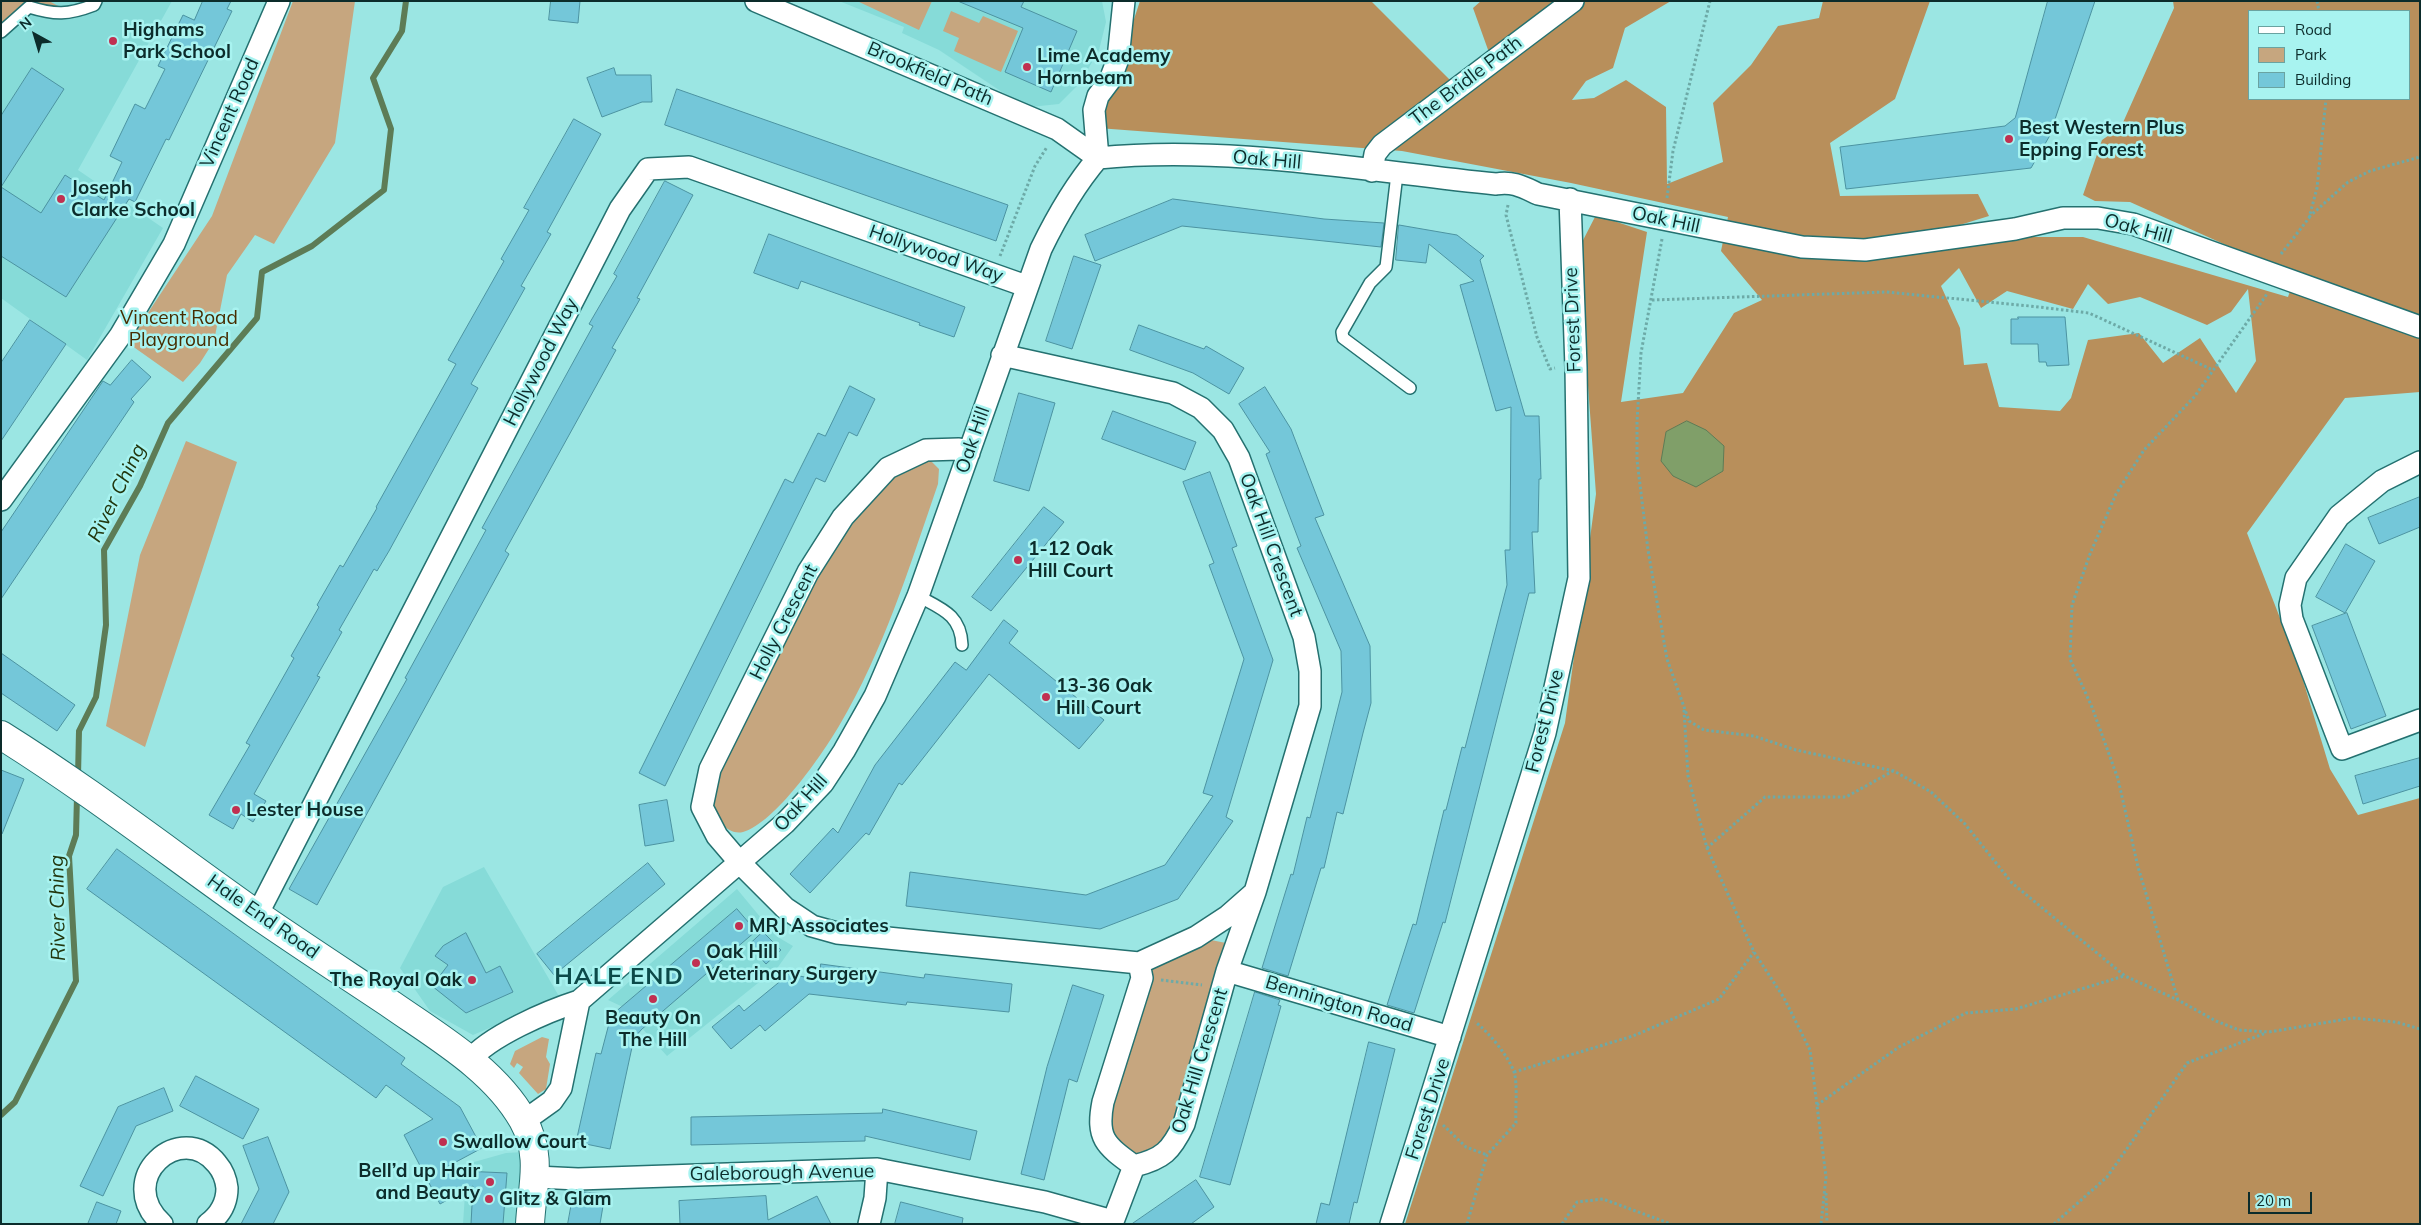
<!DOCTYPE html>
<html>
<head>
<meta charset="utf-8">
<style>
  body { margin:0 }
  #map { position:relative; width:2421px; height:1225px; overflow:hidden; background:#9be6e3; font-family:Mulish,sans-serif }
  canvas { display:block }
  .frame { position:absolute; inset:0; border:2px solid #0c2c2b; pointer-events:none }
  .legend { position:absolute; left:2248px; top:10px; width:162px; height:90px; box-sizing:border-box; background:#a8f3f0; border:1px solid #6aa3a1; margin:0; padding:6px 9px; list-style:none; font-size:15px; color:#0c2c2b }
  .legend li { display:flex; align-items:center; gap:10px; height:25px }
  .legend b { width:25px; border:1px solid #6aa3a1 }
  .north { position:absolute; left:10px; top:10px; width:50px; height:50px; -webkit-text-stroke:4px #a8f3f0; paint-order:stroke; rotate:321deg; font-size:14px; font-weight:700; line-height:20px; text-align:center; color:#0c2c2b }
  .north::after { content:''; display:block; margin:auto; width:18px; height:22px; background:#0c2c2b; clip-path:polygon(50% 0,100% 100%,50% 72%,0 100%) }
  .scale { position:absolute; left:2248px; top:1192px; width:64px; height:22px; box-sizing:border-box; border:2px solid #0c2c2b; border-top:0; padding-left:6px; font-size:15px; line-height:18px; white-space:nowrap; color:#0c2c2b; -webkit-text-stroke:4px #a8f3f0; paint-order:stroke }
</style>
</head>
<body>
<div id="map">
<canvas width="2421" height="1225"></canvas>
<div class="frame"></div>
<ul class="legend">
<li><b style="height:6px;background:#fff"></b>Road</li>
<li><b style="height:14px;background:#c6a67f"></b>Park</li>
<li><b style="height:14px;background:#74c7d9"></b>Building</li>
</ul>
<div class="north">N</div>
<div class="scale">20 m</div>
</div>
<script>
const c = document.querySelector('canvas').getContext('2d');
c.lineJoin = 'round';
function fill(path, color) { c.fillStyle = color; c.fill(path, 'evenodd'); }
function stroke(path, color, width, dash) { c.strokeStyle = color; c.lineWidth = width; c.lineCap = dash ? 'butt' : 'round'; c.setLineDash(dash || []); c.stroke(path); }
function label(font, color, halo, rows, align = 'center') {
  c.font = font + ' Mulish,sans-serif'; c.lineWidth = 5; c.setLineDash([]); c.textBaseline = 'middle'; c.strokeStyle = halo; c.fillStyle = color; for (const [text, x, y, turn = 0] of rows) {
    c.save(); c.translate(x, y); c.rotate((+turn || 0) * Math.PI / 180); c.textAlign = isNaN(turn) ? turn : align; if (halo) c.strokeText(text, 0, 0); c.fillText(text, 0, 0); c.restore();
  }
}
fill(new Path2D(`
  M1,1H172L78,170L163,228L87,360L1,298Z
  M839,1H1102L1106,22L1099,50L1080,83L1059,104L1030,107L1002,92L939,50L902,33L904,27Z
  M484,867L560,998L473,1035L430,1011L400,968L443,887Z
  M737,889L776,936L793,946L778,967L667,1056L623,1007L608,1000Z
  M523,1152L519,1224H463L467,1164L506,1153Z`), '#86dbd8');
fill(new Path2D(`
  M1,1H49L71,13C48,13 16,5 1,26Z
  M293,1H355L335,143L274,244L255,235L227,275L214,341L200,363L183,382L128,343L212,216Z
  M857,1H932L919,30Z
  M951,11L979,23L983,16L1018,31L1001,72L954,51L959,38L943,31Z
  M186,441L237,462L145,747L106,726L140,555Z
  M930,460L939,469L938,484C909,568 884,650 839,726C822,755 775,823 743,832C735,834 728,830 723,825C705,805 716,786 722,764L822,557L887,478L915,462Z
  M1196,937L1236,945L1164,1155L1120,1156L1103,1102L1139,963Z
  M542,1037L549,1039L546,1057L550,1064L546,1089L538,1094L519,1073L523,1067L517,1063L514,1068L510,1064L515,1051Z`), '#c6a67f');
fill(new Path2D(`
  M1140,1H1371L1451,81L1496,72L1473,8L1481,1H1671L1625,28L1613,68L1586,81L1572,100L1594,98L1626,80L1666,107L1667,184L1723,162L1713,103L1751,65L1778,26L1819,18L1823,1H1930L1895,99L1830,143L1840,196L1978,194L1989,216L1950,228L1955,249L2015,237H2083L2288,297L2295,276L2130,202L2095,201L2083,195L2102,140L2121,127L2174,8L2173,1H2420V392L2345,398L2247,533L2299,667L2330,769L2358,815L2420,798V1224H1405L1565,723L1596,494L1578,250L1596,215L1647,232L1621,402L1683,393L1734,313L1762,300L1721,251L1728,217L1571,183L1402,151L1098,128ZM2250,11H2410V99H2250ZM1959,268L1981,308L2007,291L2073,309L2088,284L2108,304L2140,297L2207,325L2231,312L2248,289L2256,361L2236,393L2200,338L2163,363L2139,333L2088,340L2071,398L2060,411L1999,407L1987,363L1964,365L1960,328L1941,286Z`), '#b88f5b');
const water = new Path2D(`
  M1687,421L1706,430L1724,446L1723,471L1696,487L1673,476L1661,461L1666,432Z`);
fill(water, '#809f69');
stroke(water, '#5d7c56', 1);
stroke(new Path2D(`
  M78,776L79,731L96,697L106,625L104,550L140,486L168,423L257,318L262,272L312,246L384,190L391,129L373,78L402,31L406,1
  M1,1115L15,1102L76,981L69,856L76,835L77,796`), '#5d7c56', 6);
const building = new Path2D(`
  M203,1H231L227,9L232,11L169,140L166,139L135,202L129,199L66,297L1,256V187L41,213L65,175L104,200L122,162L110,156L135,104L145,109L165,69L158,66L183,15L194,20Z
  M551,1H580L578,23L549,20Z
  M1024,1L1021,7L1077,31L1051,92L1005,72L1023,28L960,2Z
  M2048,1H2095L2049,137L2031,168L1846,189L1840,147L2005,126L2015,118Z
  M32,68L64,89L1,187V116Z
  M614,68L616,75H651L652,102H642L602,117L587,78Z
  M677,89L1008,205L996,241L665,125Z
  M574,119L601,134L547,232L551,234L521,286L525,288L471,384L478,388L389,551L377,571L374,569L339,630L342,632L317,676L320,677L254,794L266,801L253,822L241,814L233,829L209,815L250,745L246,743L294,658L291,656L319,607L317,605L340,565L343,567L377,508L376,507L456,364L448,360L504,261L501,259L529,210L524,208Z
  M665,181L693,195L637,298L640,299L612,348L616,350L505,551L509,554L317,905L289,889L407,679L405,678L486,530L482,528L593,326L589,324L617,276L614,274Z
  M1173,199L1324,219L1384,223L1381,247L1182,226L1095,261L1085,235Z
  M1399,225L1457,235L1484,256L1480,260L1525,416H1539L1541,479H1539L1538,532H1532L1535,593H1529L1445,923L1443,922L1414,1013L1387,1005L1413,924L1416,925L1444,810H1446L1462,747L1465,748L1507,585L1505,550H1510L1511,407L1496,411L1460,285L1474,281L1429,244L1426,263L1396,260Z
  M769,234L965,307L954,337L919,325L920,323L801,281L798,289L754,273Z
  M1074,256L1101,265L1072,349L1046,341Z
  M2018,317H2065L2069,365L2047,366L2046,362H2039L2038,344H2011V319H2018Z
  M30,320L66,344L1,441V363Z
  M1139,325L1204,349L1206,346L1244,368L1229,394L1193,373L1130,350Z
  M132,360L151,377L131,399L134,402L1,599V532L103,381L110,385Z
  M850,386L875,399L857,436L849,432L825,482L816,478L665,786L639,773L785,479L793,483L818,433L825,436Z
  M1265,387L1291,429L1324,515L1315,518L1370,646L1371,703L1363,733L1343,814L1337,812L1324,868H1321L1288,976L1262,968L1291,874L1293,875L1307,817L1310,818L1342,692L1341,651L1297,548L1301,546L1266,454L1270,452L1239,404Z
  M1019,393L1055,403L1029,491L994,481Z
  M1113,411L1196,442L1185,470L1102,439Z
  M1210,472L1237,546L1232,548L1273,660L1226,817L1233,821L1178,899L1100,929L906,906L910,872L1086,895L1165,865L1213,796L1203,793L1244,659L1209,565L1214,563L1183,482Z
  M2420,497V527L2379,544L2368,518Z
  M1044,507L1064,522L991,611L972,597Z
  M2346,544L2375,561L2345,613L2316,597Z
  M2347,613L2386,716L2351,729L2312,626Z
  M1004,620L1018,631L1009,643L1104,720L1079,749L989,674L902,785L899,783L869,835L866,833L810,893L790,874L833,828L838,833L875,765L955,662L966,670Z
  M1,653L75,705L57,731L1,693Z
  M2420,758V786L2363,804L2355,776Z
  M1,770L24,779L2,834H1Z
  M667,800L674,841L645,846L639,805Z
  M117,849L405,1058L401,1064L460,1107L482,1148L441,1170L507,1173L503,1224H471L473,1186L440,1204L404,1135L433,1119L386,1085L376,1098L87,889Z
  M648,863L665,884L554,975L537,954Z
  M737,909L756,931L642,1029L634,1038L610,1149L576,1142L596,1053L601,1054L611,1016Z
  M763,932L781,950L766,964L749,945Z
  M466,933L486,973L500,966L513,992L466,1013L432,986L448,965L435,956L443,946Z
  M821,964L924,978L925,974L1012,984L1009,1012L907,1002L906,1005L809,994L765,1031L760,1025L731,1049L712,1027L739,1005L744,1011L789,974L820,980Z
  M1073,985L1104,995L1077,1082L1069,1079L1044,1180L1021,1174L1047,1067Z
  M1255,992L1280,1000L1278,1005L1281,1006L1230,1185L1200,1177Z
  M1369,1042L1395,1049L1357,1203L1354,1202L1349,1224H1316L1321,1203L1329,1205Z
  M196,1076L259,1109L243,1139L180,1106Z
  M164,1088L173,1111L136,1126L103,1196L80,1186L118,1107Z
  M883,1109L977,1131L970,1160L865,1136V1141L691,1145V1117L882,1113Z
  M268,1137L289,1192L273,1224H241L259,1189L243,1146Z
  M1196,1180L1214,1207L1191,1224H1132Z
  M574,1191L605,1194L600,1224H568Z
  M766,1196L768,1220L817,1196L831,1224H680L679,1201Z
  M97,1202L121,1211L116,1224H88Z
  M901,1202L963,1218L962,1224H895Z`);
fill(building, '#74c7d9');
stroke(building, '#4c93a1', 1);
const service = new Path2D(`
  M1,32L29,7C55,15 68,15 94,5L96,1
  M1397,174L1386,267L1370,283L1342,332L1343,338L1410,388
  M918,596C942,609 961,615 962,645`);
const minor = new Path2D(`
  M756,1L1057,129L1098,158
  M1098,158L1094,110L1098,96L1110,80L1118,59L1124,1
  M1372,171L1375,154L1382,145L1573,1
  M1002,355L1173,393L1201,408L1223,430L1239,458L1304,637L1310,671V706L1255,892L1227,971L1184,1124C1171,1151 1163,1159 1134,1166C1105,1145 1096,1138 1103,1102L1142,978L1139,963
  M969,453L959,449L926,450L888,468L843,517L808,572L710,769L702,807L717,836L741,864L785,908L812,926L837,933L1139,963L1196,937L1228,916L1253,894
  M2420,462L2382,481L2339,516L2296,578L2290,605L2292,619L2342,749L2420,720
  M1,500L120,336L174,244L279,1
  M257,915L620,209L648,169L689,167L1026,286
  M1227,971L1450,1037
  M469,1061C489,1036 548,1011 579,1001L785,823L823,783L844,751L875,696L918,596L1041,249C1057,216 1074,186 1098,158C1228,145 1366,171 1496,184C1513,181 1523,187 1538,194L1802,247L1865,250L2015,229L2063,218H2098L2133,224L2420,327
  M524,1121L552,1101L561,1088L579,1001
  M536,1177L578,1179L877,1169L1045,1202L1113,1221
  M162,1224C113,1179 181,1119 217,1164C223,1171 226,1179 227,1188C227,1203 220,1215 208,1224
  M869,1224L875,1198L877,1169
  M1112,1224L1134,1166
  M1391,1224L1545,733L1579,578L1576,367L1570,199`);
const tertiary = new Path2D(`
  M1,735C89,790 171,854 256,914C301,945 347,975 392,1005C438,1037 495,1070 523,1120C543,1156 532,1186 530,1224`);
stroke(service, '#247170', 14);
stroke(minor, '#247170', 24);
stroke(tertiary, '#247170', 30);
stroke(new Path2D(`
  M2317,1L2319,11
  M1667,198L1673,151L1710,1
  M1508,205L1506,215L1537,337L1550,369L1555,368
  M2309,217L2348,182L2370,171L2420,157
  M1662,239L1641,353L1637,422V460L1648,550L1667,659L1689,721L1704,730L1754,736L1796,750L1894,771L1931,792L1965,824L2012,883L2125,976L2178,1000L2216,1021L2239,1030L2269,1032L2353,1018L2396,1022L2420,1029
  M2281,254L2309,218L2317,188L2326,99
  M1000,256L1035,166L1047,147
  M1652,300L1886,292L2030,306L2089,313L2213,370
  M1684,710L1688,776L1707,848L1754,952L1784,998L1810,1050L1826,1177L1821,1224
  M1707,848L1765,797H1846L1893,771
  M1161,980L1202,985
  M2178,1000L2138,867L2118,779L2092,707L2070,659L2072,605L2090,554L2116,494L2144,450L2195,396L2267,294
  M1514,1072L1633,1036L1719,999L1754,952
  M1817,1105L1899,1047L1966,1013L2016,1009L2124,976
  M1443,1125L1466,1147L1487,1155
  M1826,1193L1827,1224
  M1467,1224L1487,1155L1516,1123C1515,1110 1518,1084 1514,1072C1509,1057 1488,1031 1475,1022
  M1562,1224L1577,1202L1603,1199L1671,1224
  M2054,1224L2107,1177L2187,1063L2266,1033`), '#6daaa7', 3, [2.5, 2.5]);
stroke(service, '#fff', 11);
stroke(minor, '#fff', 21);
stroke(tertiary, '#fff', 28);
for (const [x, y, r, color] of [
  [113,41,5,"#c03051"],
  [1027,67,5,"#c03051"],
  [2009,139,5,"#c03051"],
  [61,199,5,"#c03051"],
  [1018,560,5,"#c03051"],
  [1046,697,5,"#c03051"],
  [236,810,5,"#c03051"],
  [739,926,5,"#c03051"],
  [696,963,5,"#c03051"],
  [472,980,5,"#c03051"],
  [653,999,5,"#c03051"],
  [443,1142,5,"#c03051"],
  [490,1182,5,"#c03051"],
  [489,1199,5,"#c03051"]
]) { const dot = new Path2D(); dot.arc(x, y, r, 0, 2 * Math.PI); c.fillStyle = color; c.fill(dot); stroke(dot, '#a8f3f0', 2); }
label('bold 19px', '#0c2c2b', '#a8f3f0', [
  ["Highams",123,30],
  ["Park School",123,52],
  ["Lime Academy",1037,56],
  ["Hornbeam",1037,78],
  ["Best Western Plus",2019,128],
  ["Epping Forest",2019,150],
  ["Joseph",71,188],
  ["Clarke School",71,210],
  ["1-12 Oak",1028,549],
  ["Hill Court",1028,571],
  ["13-36 Oak",1056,686],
  ["Hill Court",1056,708],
  ["Lester House",246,810],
  ["MRJ Associates",749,926],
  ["Oak Hill",706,952],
  ["Veterinary Surgery",706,974],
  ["The Royal Oak",462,980,"right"],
  ["Beauty On",653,1018,"center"],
  ["The Hill",653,1040,"center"],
  ["Swallow Court",453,1142],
  ["Bell’d up Hair",480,1171,"right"],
  ["and Beauty",480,1193,"right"],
  ["Glitz & Glam",499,1199]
], 'left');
label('19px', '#0c2c2b', '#a8f3f0', [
  ["Brookfield Path",930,74,23],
  ["The Bridle Path",1466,81,-37],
  ["Vincent Road",230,113,-66],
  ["Oak Hill",1267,160,5],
  ["Oak Hill",1666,220,12],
  ["Oak Hill",2138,229,15],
  ["Hollywood Way",936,254,19],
  ["Forest Drive",1573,320,-92],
  ["Hollywood Way",541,362,-63],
  ["Oak Hill",973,440,-71],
  ["Oak Hill Crescent",1271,545,70],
  ["Holly Crescent",784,622,-63],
  ["Forest Drive",1545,721,-76],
  ["Oak Hill",801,803,-48],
  ["Hale End Road",263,917,35],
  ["Bennington Road",1339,1004,17],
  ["Oak Hill Crescent",1200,1061,-73],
  ["Forest Drive",1428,1109,-72],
  ["Galeborough Avenue",782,1173,-1]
]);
label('19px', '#472c00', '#a8f3f0', [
  ["Vincent Road",179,318],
  ["Playground",179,340]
]);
label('italic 20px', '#22370f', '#a8f3f0', [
  ["River Ching",117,493,-64],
  ["River Ching",58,908,-91]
]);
c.letterSpacing = '1px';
label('bold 24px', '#0c4a49', '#a8f3f0', [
  ["HALE END",619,977]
]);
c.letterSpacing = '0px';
</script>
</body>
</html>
